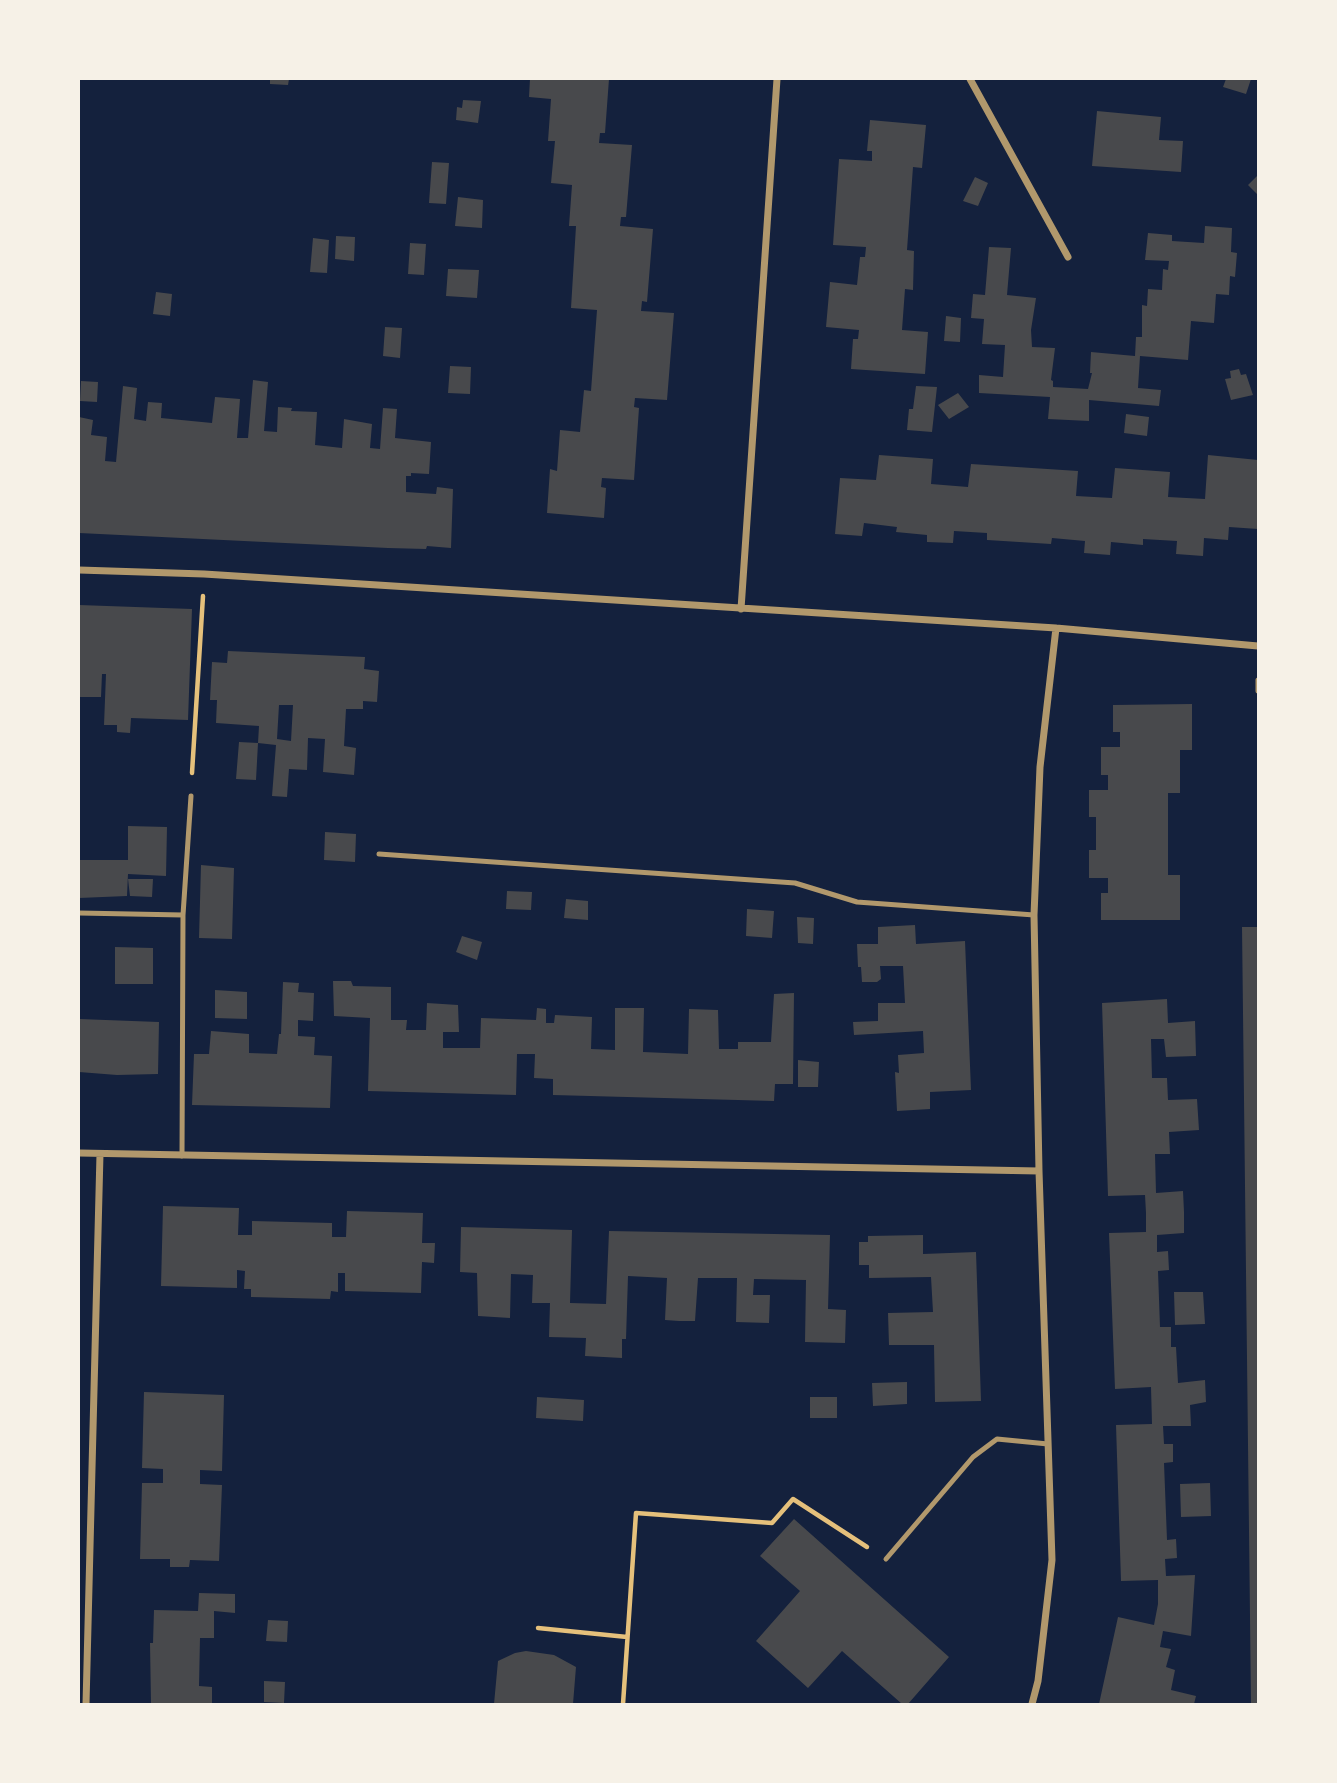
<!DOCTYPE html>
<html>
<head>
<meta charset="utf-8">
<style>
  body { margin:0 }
  #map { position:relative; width:1337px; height:1783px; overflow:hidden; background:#14213d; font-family:"Zilla Slab",serif }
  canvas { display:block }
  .frame { position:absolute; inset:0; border:80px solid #f6f1e7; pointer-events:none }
</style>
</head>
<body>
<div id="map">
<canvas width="1337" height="1783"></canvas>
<div class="frame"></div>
</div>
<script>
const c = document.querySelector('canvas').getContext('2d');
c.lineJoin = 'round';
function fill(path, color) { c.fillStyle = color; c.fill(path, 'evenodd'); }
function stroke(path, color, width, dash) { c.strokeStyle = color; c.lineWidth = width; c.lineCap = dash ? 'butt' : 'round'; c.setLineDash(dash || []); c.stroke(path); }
fill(new Path2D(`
  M270,79H289L288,85L270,84Z
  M530,79H609L605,133H600L599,143L632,145L626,217H621L620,226L653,229L647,302L642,301L641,311L674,313L667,400L635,398L634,407L639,408L634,480L602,478L601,487L606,488L604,518L547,513L550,469L557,471L560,430L580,432L584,390L591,391L597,310L571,308L576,226H569L572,185L551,183L555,141H548L551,99L529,97Z
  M1226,79H1251L1246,94L1223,87Z
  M463,100L481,101L478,123L456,120L457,107L462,108Z
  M1097,111L1161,117L1159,140L1183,141L1181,172L1092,166Z
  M870,120L926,125L922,168L913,167L907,250L914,251L913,290L905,289L902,330L928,332L925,374L851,369L853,339H858L859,330L826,327L830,282L857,285L860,257H865L866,247L833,245L839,159L872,161V151H867Z
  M432,162L449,163L446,204L429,203Z
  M1258,175V195L1248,185Z
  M975,177L988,183L978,206L963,201Z
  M458,197L483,200L482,228L455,226Z
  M1205,226L1232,228L1231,252L1237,253L1235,277L1230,276L1229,295L1216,294L1214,323L1191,321L1188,360L1140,356L1138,388L1161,390L1159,406L1089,400V421L1048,419L1050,397L979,393V375L1003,377L1005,345L982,344L984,319L971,318L973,294L985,295L989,247L1011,248L1007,295L1036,298L1031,330L1032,347L1055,348L1051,380L1053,381V387L1088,389L1092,373H1090L1091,352L1135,356L1136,337H1142V305L1147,306L1148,289L1162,290L1163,269L1168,270L1169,261L1145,260L1148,233L1172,235V241L1204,243Z
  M336,236L355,237L354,261L335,259Z
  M313,238L329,240L327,273L310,272Z
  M410,243L426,244L424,275L408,274Z
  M448,269L479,270L477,298L446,296Z
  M156,292L172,294L170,316L153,314Z
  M946,316L961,318L960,342L944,341Z
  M385,327L402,328L400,358L383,356Z
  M450,366L471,367L470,394L448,393Z
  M1239,369L1241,375L1246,374L1253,395L1231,400L1225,379L1231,378L1230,371Z
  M253,380L268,382L264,431L277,432L278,407L292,408L291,411L317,412L315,445L342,448L344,419L372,424L370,448L380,449L383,408L397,409L395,438L431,442L429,474L411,473V476H406V492L436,494L437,487L453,489L451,548L427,546L426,549L388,548L79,533V417L93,420L91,435L107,437L105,461L116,462L123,386L137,388L134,419L146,421L148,402L162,403L161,418L212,423L215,397L240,399L237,438H248Z
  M81,381L98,382L97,402L80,401Z
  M916,386L937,387L932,432L907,430L909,409H913Z
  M958,393L969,407L949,419L938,405Z
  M1126,414L1149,417L1147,436L1124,433Z
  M879,455L933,459L931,484L968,487L971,464L1078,471L1076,496L1112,498L1115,468L1170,472L1168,497L1205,499L1208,455L1258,460V529L1229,527L1228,540L1204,538L1203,556L1176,554L1177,541L1143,539V545L1111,542L1110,555L1084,553L1085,541L1052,538L1051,544L987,540V533L954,531L953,543L927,542V535L896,532L897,527L864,523L862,536L835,534L840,478L876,480Z
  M79,605L192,609L188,720L131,718L130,733L117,732V725H104L106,674H102L101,697H79Z
  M228,651L365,657L364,669L379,671L377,702L363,701V709H346L344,746L356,748L354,775L323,772L325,739L308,738L307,770L289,769L287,797L272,796L276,745L258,743L259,726L216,723L217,700H210L212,662L227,663ZM279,705H293L291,741L277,739Z
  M1192,704V750H1180V793H1168V875H1180V920H1101V893H1108V878H1089V850H1096V817H1089V790H1108V775H1101V747H1120V732H1113V705Z
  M239,742L258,743L256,780L236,779Z
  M128,826L167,827L166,876L128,874L127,896L79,898V860H128Z
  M325,832L356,834L355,862L324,860Z
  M201,865L234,868L232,939L199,938Z
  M128,879H153L152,897L130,896Z
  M507,891L532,892L531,910L506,909Z
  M566,899L588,901V920L564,918Z
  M747,909L774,911L772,938L746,936Z
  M797,917L814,918L813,944L798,943Z
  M915,925L916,944L965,941L971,1090L930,1092V1109L897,1111L895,1072L899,1073L898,1055L924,1053L923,1031L854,1035L853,1022L878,1021V1003H905L903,966H880L881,979L877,982H862L861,967H858L857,944H878V927Z
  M1242,927H1258V1704H1251Z
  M462,936L482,942L477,960L456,952Z
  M115,947L153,948V984H115Z
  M333,981H351L353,986L391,987V1020H407L406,1030H426L427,1003L458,1005L459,1032H443V1048H480L481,1018L536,1020L537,1008L546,1009V1023H554L555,1015L592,1017L591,1049L615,1050V1008H644L643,1052L688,1054L689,1009L718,1010L719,1049H738V1042H771L774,994L794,993L793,1084H775L774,1101L553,1095V1079L534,1078L535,1054H517L516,1095L368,1091L370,1018L334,1016Z
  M283,982L299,983L298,992L314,993L313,1021L298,1020V1036L315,1037L314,1055L332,1056L330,1108L192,1105L194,1054H209L211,1031L249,1034V1053L277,1054L279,1034H281Z
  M215,990L247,992V1019L215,1018Z
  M1167,999L1168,1023L1195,1021L1196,1056L1166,1057L1164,1039H1151L1152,1078H1167L1168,1100L1197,1099L1199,1130L1169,1132L1170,1154H1155L1156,1193L1183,1191L1184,1212V1233L1157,1235V1252L1168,1251L1169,1270L1158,1271L1160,1327H1171V1347H1176L1178,1383L1205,1380L1206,1402L1190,1405L1191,1426H1163L1164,1444H1173V1462L1164,1463L1167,1540L1176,1539L1177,1558L1165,1559L1166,1576L1195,1575L1191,1636L1163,1631L1160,1647L1171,1649L1166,1667L1175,1670L1171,1690L1196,1696L1194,1704H1099L1118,1617L1154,1625L1158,1604V1580L1121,1581L1116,1425L1152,1424L1151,1387L1115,1389L1109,1233L1146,1232V1213L1145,1195L1108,1196L1102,1003Z
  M79,1019L159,1022L158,1074L117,1075L79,1072Z
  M798,1060L819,1062L818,1087H798Z
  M163,1206L239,1208L238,1235H252V1221L332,1223V1237H346L347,1211L423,1213L422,1243H435L434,1263L422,1262L421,1293L345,1291V1273H338V1292L331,1291L330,1299L251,1297V1289H244L245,1271L237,1270V1288L161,1286Z
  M461,1227L572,1230L570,1303L606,1304L609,1231L830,1235L828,1309L846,1310L845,1343L805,1342L806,1280L754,1279L753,1295H770L769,1323L736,1322L737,1278H698L695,1321H679L665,1320L667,1278L628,1276L626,1339H622V1358L585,1356L586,1338L549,1337L550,1303H532L533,1275L511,1274L510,1318L478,1316L477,1273L460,1272Z
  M923,1235V1254L976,1252L981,1401L935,1402L934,1345H889L888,1313L933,1312L931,1277L869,1278V1265H859V1242H868V1236Z
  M1174,1292H1203L1205,1324L1175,1325Z
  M907,1382V1404L873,1406L872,1383Z
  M144,1392L224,1395L222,1471L200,1470V1484L222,1485L219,1561L190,1560L189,1567H170V1559H140L142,1483H163V1469L142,1468Z
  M537,1397L584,1400L583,1421L536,1418Z
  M810,1397H837V1418H810Z
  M1210,1483L1211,1516L1181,1517L1180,1484Z
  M794,1519L949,1657L908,1704H902L842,1651L808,1688L756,1641L800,1591L760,1556Z
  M199,1593L235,1594V1613L214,1611V1638H200L199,1686L212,1687V1704H151L150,1643H153L154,1610L198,1611Z
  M268,1620L288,1621L287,1642L266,1641Z
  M526,1651L554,1655L576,1667L573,1704H494L498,1661L515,1653Z
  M264,1681L285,1682L284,1703L264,1702Z`), '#48494c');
stroke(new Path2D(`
  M192,773L203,596
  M538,1628L627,1637
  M623,1704L636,1513L772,1523L793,1499L867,1547`), '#e5c07b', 4.5);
stroke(new Path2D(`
  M1258,680V691
  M379,854L795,883L857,902L1034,915
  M79,913L183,915
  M182,1156L183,915L191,796
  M886,1559L973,1457L997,1439L1048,1444`), '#b1986c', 5);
stroke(new Path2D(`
  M970,79L1068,257
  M79,570L204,574L1056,628L1258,646
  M741,609L777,79
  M79,1153L1039,1171
  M86,1704L100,1154
  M1032,1704L1038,1681L1052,1560L1039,1171L1034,915L1040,767L1056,628`), '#b1986c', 7);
</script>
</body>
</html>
